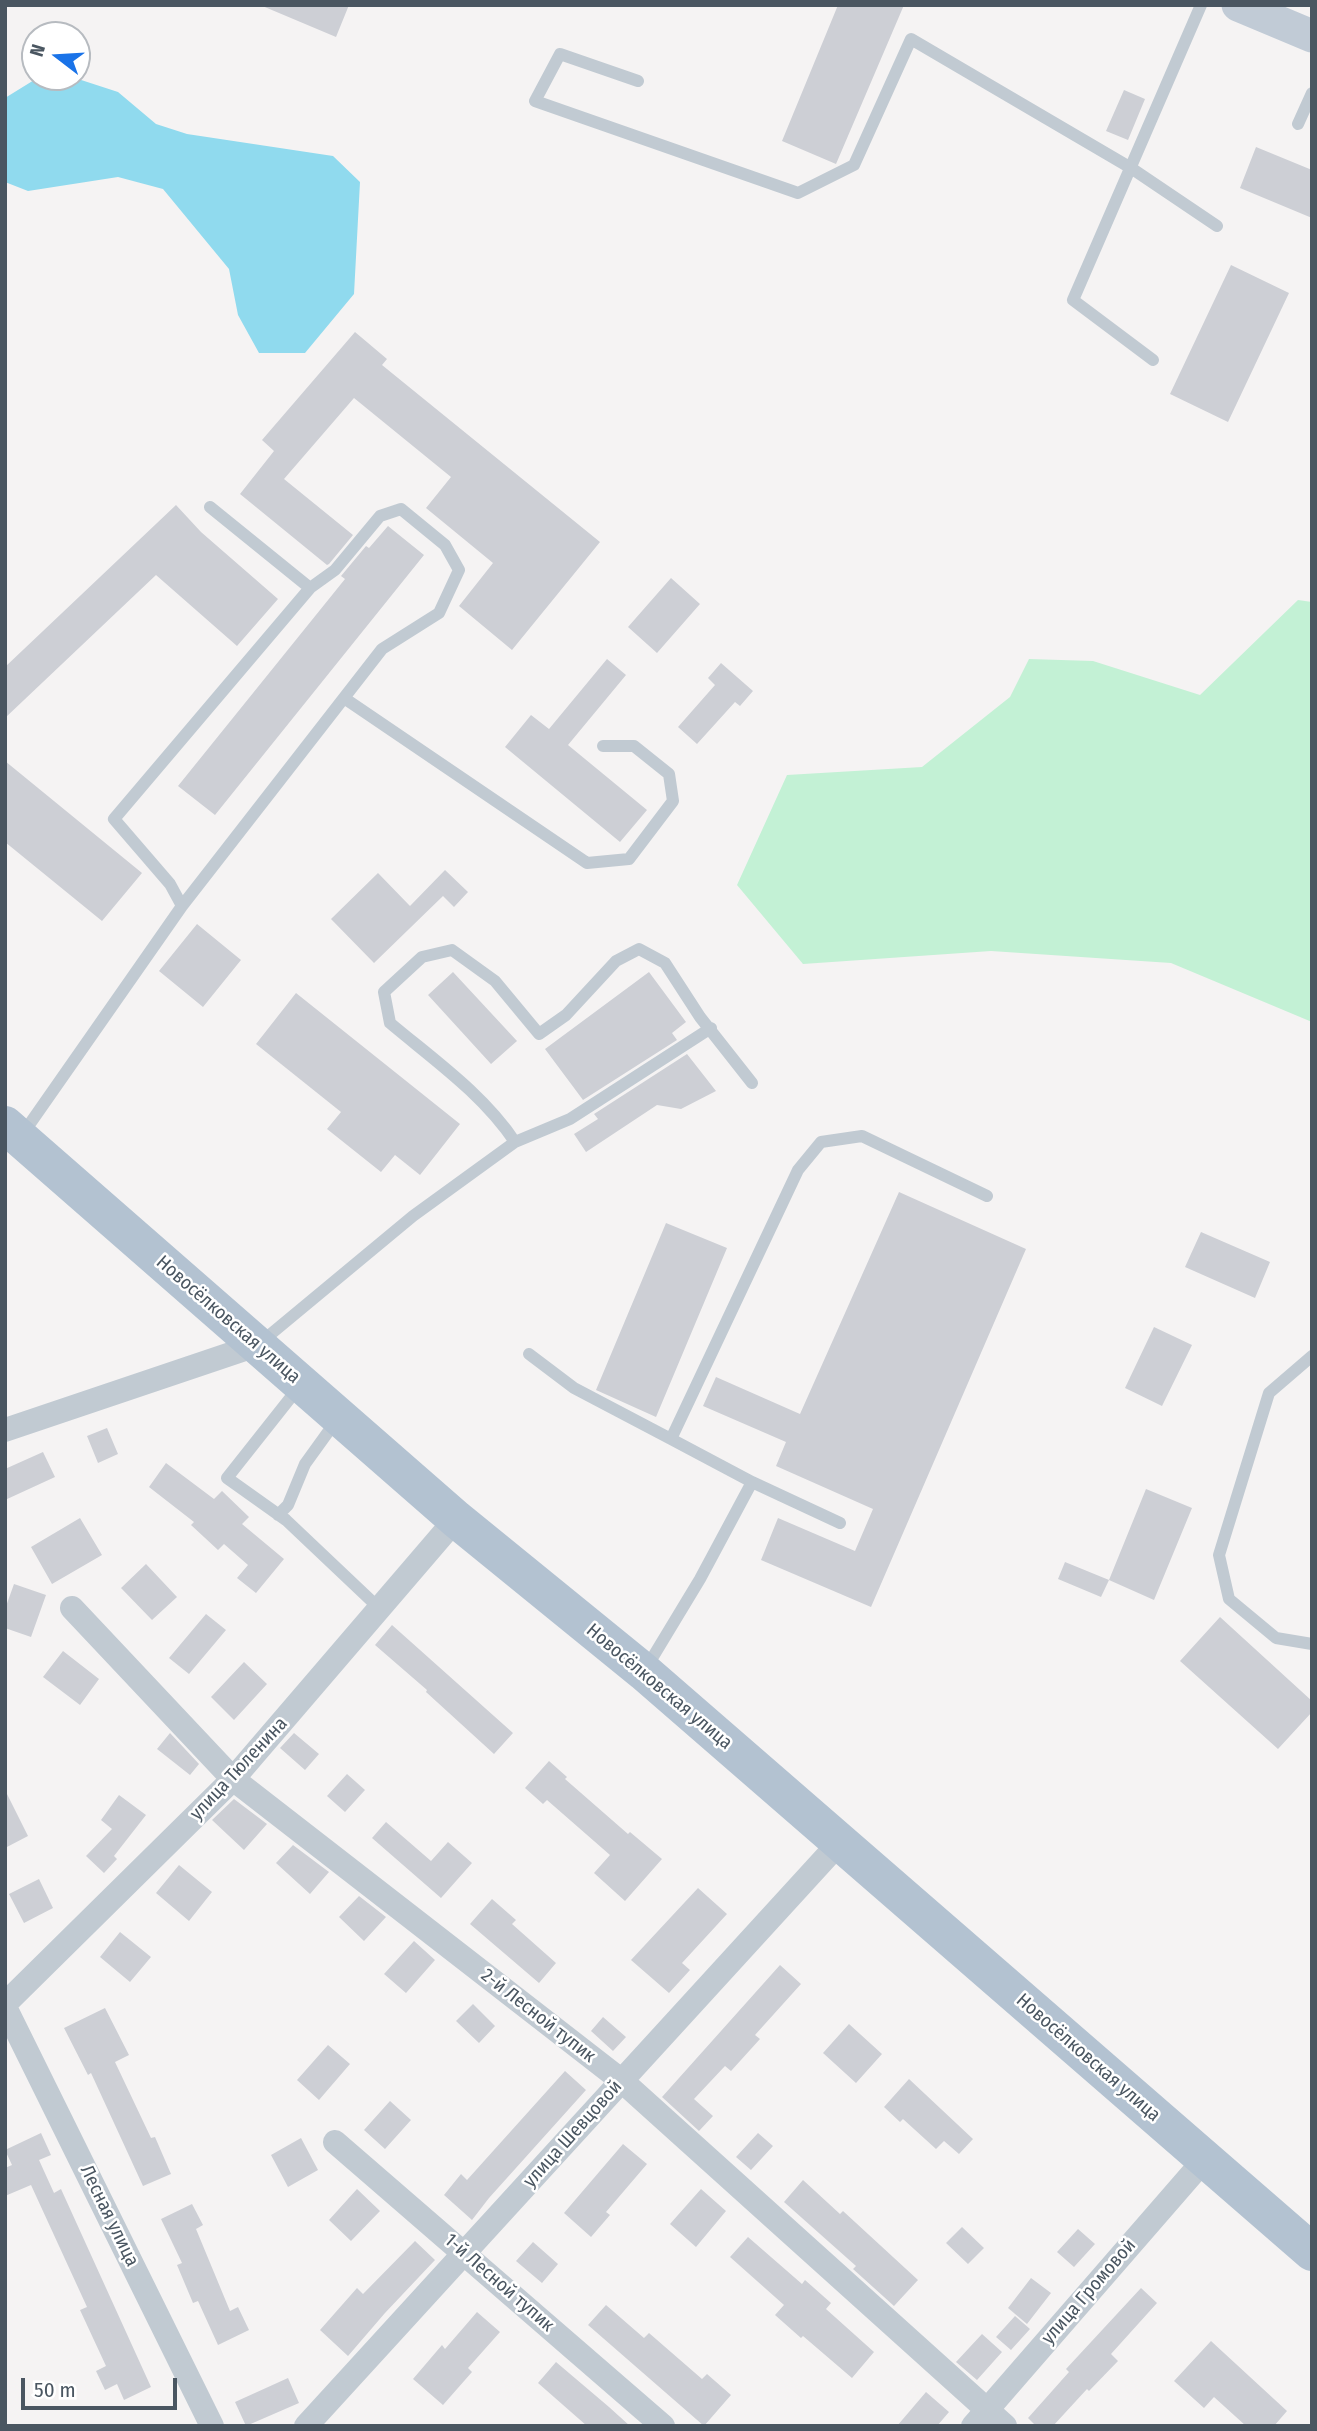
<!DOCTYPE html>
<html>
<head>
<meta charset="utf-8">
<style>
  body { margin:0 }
  #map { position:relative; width:1317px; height:2431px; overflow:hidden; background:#f5f3f3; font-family:"Fira Sans Condensed",sans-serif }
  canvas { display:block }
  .frame { position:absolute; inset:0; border:7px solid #4a5661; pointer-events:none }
  .north { position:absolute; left:21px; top:21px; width:70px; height:70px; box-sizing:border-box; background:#fff; border:2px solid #b7bbc0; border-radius:50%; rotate:287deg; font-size:19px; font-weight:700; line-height:28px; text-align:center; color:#4a5661 }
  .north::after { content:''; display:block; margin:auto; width:24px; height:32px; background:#1a73e8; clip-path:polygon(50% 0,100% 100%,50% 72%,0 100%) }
  .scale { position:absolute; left:21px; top:2378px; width:156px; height:32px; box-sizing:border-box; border:4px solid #4a5661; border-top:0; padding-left:9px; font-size:21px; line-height:24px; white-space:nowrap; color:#4a5661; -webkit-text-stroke:5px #fff; paint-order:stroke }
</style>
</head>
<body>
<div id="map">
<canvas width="1317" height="2431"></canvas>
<div class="frame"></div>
<div class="north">N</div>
<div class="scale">50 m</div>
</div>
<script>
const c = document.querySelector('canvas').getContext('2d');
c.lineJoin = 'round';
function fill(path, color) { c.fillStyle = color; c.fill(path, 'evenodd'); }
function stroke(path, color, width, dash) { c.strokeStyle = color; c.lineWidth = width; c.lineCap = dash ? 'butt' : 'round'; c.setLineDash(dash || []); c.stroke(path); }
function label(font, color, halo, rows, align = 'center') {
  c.font = font + ' "Fira Sans Condensed",sans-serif'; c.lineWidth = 5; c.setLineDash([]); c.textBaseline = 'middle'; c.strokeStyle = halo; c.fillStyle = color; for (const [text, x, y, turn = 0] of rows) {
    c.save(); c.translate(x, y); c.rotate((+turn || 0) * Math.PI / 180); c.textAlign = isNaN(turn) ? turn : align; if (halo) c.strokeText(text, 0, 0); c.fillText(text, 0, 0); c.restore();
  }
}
fill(new Path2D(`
  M1298,600L1312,602V1022L1171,963L991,951L803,964L737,885L787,775L922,767L1010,697L1029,659L1093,661L1200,695Z`), '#c3f1d5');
fill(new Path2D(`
  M39,77L75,78L118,92L156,124L187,134L333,156L360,182L354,294L305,353H259L238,315L229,269L163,189L118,177L28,191L5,182V98Z`), '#90daee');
fill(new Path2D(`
  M260,5H349L336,37Z
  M838,5H904L836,164L782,141Z
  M1124,90L1145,99L1128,140L1106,131Z
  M1256,147L1312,170V218L1240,188Z
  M1231,265L1289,293L1228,422L1170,394Z
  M355,332L387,359L382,365L600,542L512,650L459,606L493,563L426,508L451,477L354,398L284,479L353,535L329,564L327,565L240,494L274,451L262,440Z
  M176,505L201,532L278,599L237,646L156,575L5,718V667Z
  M388,526L424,555L215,815L178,786L345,579L341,576L366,546L369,548Z
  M671,578L700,604L657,653L628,627Z
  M607,659L626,675L568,745L647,810L620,842L505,747L531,715L549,729Z
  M721,663L753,691L740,706L735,702L697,744L678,727L715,685L708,678Z
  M5,761L142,873L102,921L5,842Z
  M445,870L468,892L454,907L443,896L374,963L331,919L378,873L410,906Z
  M197,924L241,960L203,1007L159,971Z
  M453,972L517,1041L491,1064L428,995Z
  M649,972L686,1022L672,1033L677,1040L583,1100L545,1049Z
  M296,993L460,1124L420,1175L395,1155L381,1172L327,1129L341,1112L256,1044Z
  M687,1054L716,1091L681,1109L657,1105L586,1152L574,1134L598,1119L594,1114Z
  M899,1192L1026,1249L871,1607L761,1560L778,1518L855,1551L873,1509L776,1466L786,1442L703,1406L716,1377L800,1414Z
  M666,1223L727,1248L656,1417L596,1390Z
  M1201,1232L1270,1262L1255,1298L1185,1267Z
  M1154,1327L1192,1345L1162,1406L1125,1388Z
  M107,1428L118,1454L98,1463L87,1436Z
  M43,1452L55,1477L5,1500V1469Z
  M166,1463L214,1499L222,1491L249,1517L242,1524L284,1559L256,1593L237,1578L248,1565L224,1544L218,1550L191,1525L194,1522L149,1487Z
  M1146,1489L1192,1508L1154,1600L1109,1580Z
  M80,1518L102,1555L52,1584L31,1547Z
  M1065,1562L1109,1580L1101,1597L1058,1579Z
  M146,1564L177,1597L152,1620L121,1588Z
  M14,1584L46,1595L31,1637L5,1628V1609Z
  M206,1614L226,1630L189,1674L169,1658Z
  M1220,1617L1312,1701V1712L1278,1749L1180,1661Z
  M392,1625L513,1733L494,1754L426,1692L427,1690L375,1645Z
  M63,1651L99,1679L80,1705L43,1677Z
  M244,1662L267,1684L234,1720L211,1697Z
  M170,1733L199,1764L190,1775L157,1749Z
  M294,1733L319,1754L305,1770L280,1748Z
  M549,1761L567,1777L565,1779L628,1834L630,1832L662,1859L625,1901L594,1873L610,1855L547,1800L543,1804L525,1788Z
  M347,1774L365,1790L345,1812L327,1796Z
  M5,1790L28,1836L5,1848Z
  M119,1795L146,1815L114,1856L117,1859L104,1873L86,1856L112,1829L101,1820Z
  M234,1799L267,1824L244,1850L212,1820Z
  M386,1822L431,1861L448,1842L472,1863L441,1898L372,1838Z
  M293,1845L329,1872L310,1894L276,1863Z
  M179,1865L212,1892L189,1921L156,1893Z
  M39,1879L53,1908L24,1923L9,1894Z
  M698,1888L727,1914L682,1963L690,1970L669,1993L631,1960Z
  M359,1896L386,1917L364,1941L339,1917Z
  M492,1899L516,1920L512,1924L556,1963L539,1983L470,1924Z
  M120,1932L151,1957L130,1982L100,1957Z
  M414,1941L435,1960L406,1993L384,1974Z
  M780,1965L801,1984L755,2035L760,2039L731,2071L725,2066L694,2099L713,2116L699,2131L662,2097Z
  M473,2004L495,2026L479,2043L456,2021Z
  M105,2008L129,2055L115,2062L151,2138L155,2137L171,2174L143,2186L91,2073L88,2075L64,2028Z
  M603,2017L626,2037L613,2051L591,2031Z
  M849,2024L882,2054L856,2083L823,2053Z
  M328,2045L350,2064L319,2100L297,2080Z
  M565,2071L586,2090L489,2198L472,2220L444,2195L461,2174L467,2180Z
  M909,2079L973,2139L959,2154L944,2141L936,2149L903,2119L900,2122L884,2107Z
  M390,2101L411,2120L385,2149L364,2130Z
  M41,2133L51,2155L39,2160L54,2193L61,2189L151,2387L124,2400L117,2384L105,2390L96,2371L106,2366L80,2310L87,2307L31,2185L5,2196V2168L12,2165L5,2150Z
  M758,2133L773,2146L751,2170L736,2157Z
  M301,2138L318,2170L288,2187L271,2155Z
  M623,2144L647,2164L606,2212L610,2215L591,2237L564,2213Z
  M803,2180L840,2214L843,2211L918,2280L894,2306L853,2269L856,2266L784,2202Z
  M357,2189L380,2211L351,2241L329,2220Z
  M701,2189L726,2211L696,2247L670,2224Z
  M192,2204L203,2225L196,2229L230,2311L238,2307L249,2330L218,2345L198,2301L193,2303L177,2265L182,2263L161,2219Z
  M962,2227L984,2248L968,2264L946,2243Z
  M1078,2229L1095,2244L1074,2267L1057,2252Z
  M748,2237L802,2284L805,2280L831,2303L826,2309L874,2352L852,2378L803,2336L801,2338L775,2315L784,2305L730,2257Z
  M415,2241L435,2260L385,2313L348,2356L320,2330L357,2288L363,2294Z
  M533,2242L558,2264L542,2283L516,2261Z
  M1031,2278L1051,2293L1027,2324L1008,2308Z
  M1141,2288L1157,2303L1111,2354L1118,2361L1089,2391L1087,2389L1053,2426H1036L1028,2418L1069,2372L1066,2369Z
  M606,2305L644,2338L649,2333L702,2379L707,2374L731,2395L704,2426L588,2325Z
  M477,2312L500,2332L468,2368L472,2372L443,2405L413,2379L442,2345L445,2349Z
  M1015,2316L1030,2329L1011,2350L996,2337Z
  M982,2334L1002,2352L977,2380L956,2362Z
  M1211,2341L1287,2411L1274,2426H1246L1214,2397L1204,2408L1174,2381Z
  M556,2362L609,2407L630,2426H587L538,2383Z
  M288,2378L299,2403L246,2426L235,2402Z
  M926,2392L949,2412L937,2426H897Z`), '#cdcfd5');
stroke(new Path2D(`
  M638,81L560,54L535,101L798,193L854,165L911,39L1131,168L1217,226
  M1298,124L1312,93
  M1153,360L1073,300L1201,5
  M344,698L587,863L629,859L673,801L669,774L634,746H603
  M182,906L382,649L439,613L459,570L445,545L401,509L380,516L335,570L310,588L210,507
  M22,1135L182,906L170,884L114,819L310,588
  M515,1142L570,1119L711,1028
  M260,1343L413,1216L515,1142C483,1094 434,1060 390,1023L384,992L422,957L452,950L495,981L539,1034L566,1015L616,961L639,949L665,963L700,1017L752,1083
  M529,1354L574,1388L671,1439
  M1312,1356L1269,1393L1219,1555L1229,1599L1276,1638L1312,1644
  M299,1387L227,1478L286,1520L380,1609
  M752,1482L840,1523
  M278,1515L288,1505L305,1464L336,1421
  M645,1670L700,1579L752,1482L671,1439L798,1170L821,1142L862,1136L987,1196`), '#c1cad2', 12);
stroke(new Path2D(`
  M5,1430L257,1345
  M72,1608L233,1779L622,2081L1005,2426
  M5,2004L233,1779L456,1519
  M5,2007L212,2426
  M335,2142L663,2426
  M306,2426L840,1842
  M973,2426L1205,2159`), '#c1cad2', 24);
stroke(new Path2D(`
  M1238,5L1312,36`), '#c1cbd6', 33);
stroke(new Path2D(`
  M5,1125L456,1519L644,1672L1312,2252`), '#b3c2d1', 38);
label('19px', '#4a5661', '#fff', [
  ["Новосёлковская улица",228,1320,41],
  ["Новосёлковская улица",659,1687,40],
  ["улица Тюленина",239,1769,-47],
  ["2-й Лесной тупик",538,2016,38],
  ["Новосёлковская улица",1088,2058,41],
  ["улица Шевцовой",573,2134,-48],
  ["Лесная улица",109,2216,64],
  ["1-й Лесной тупик",499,2283,41],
  ["улица Громовой",1089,2292,-49]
]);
</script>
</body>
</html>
